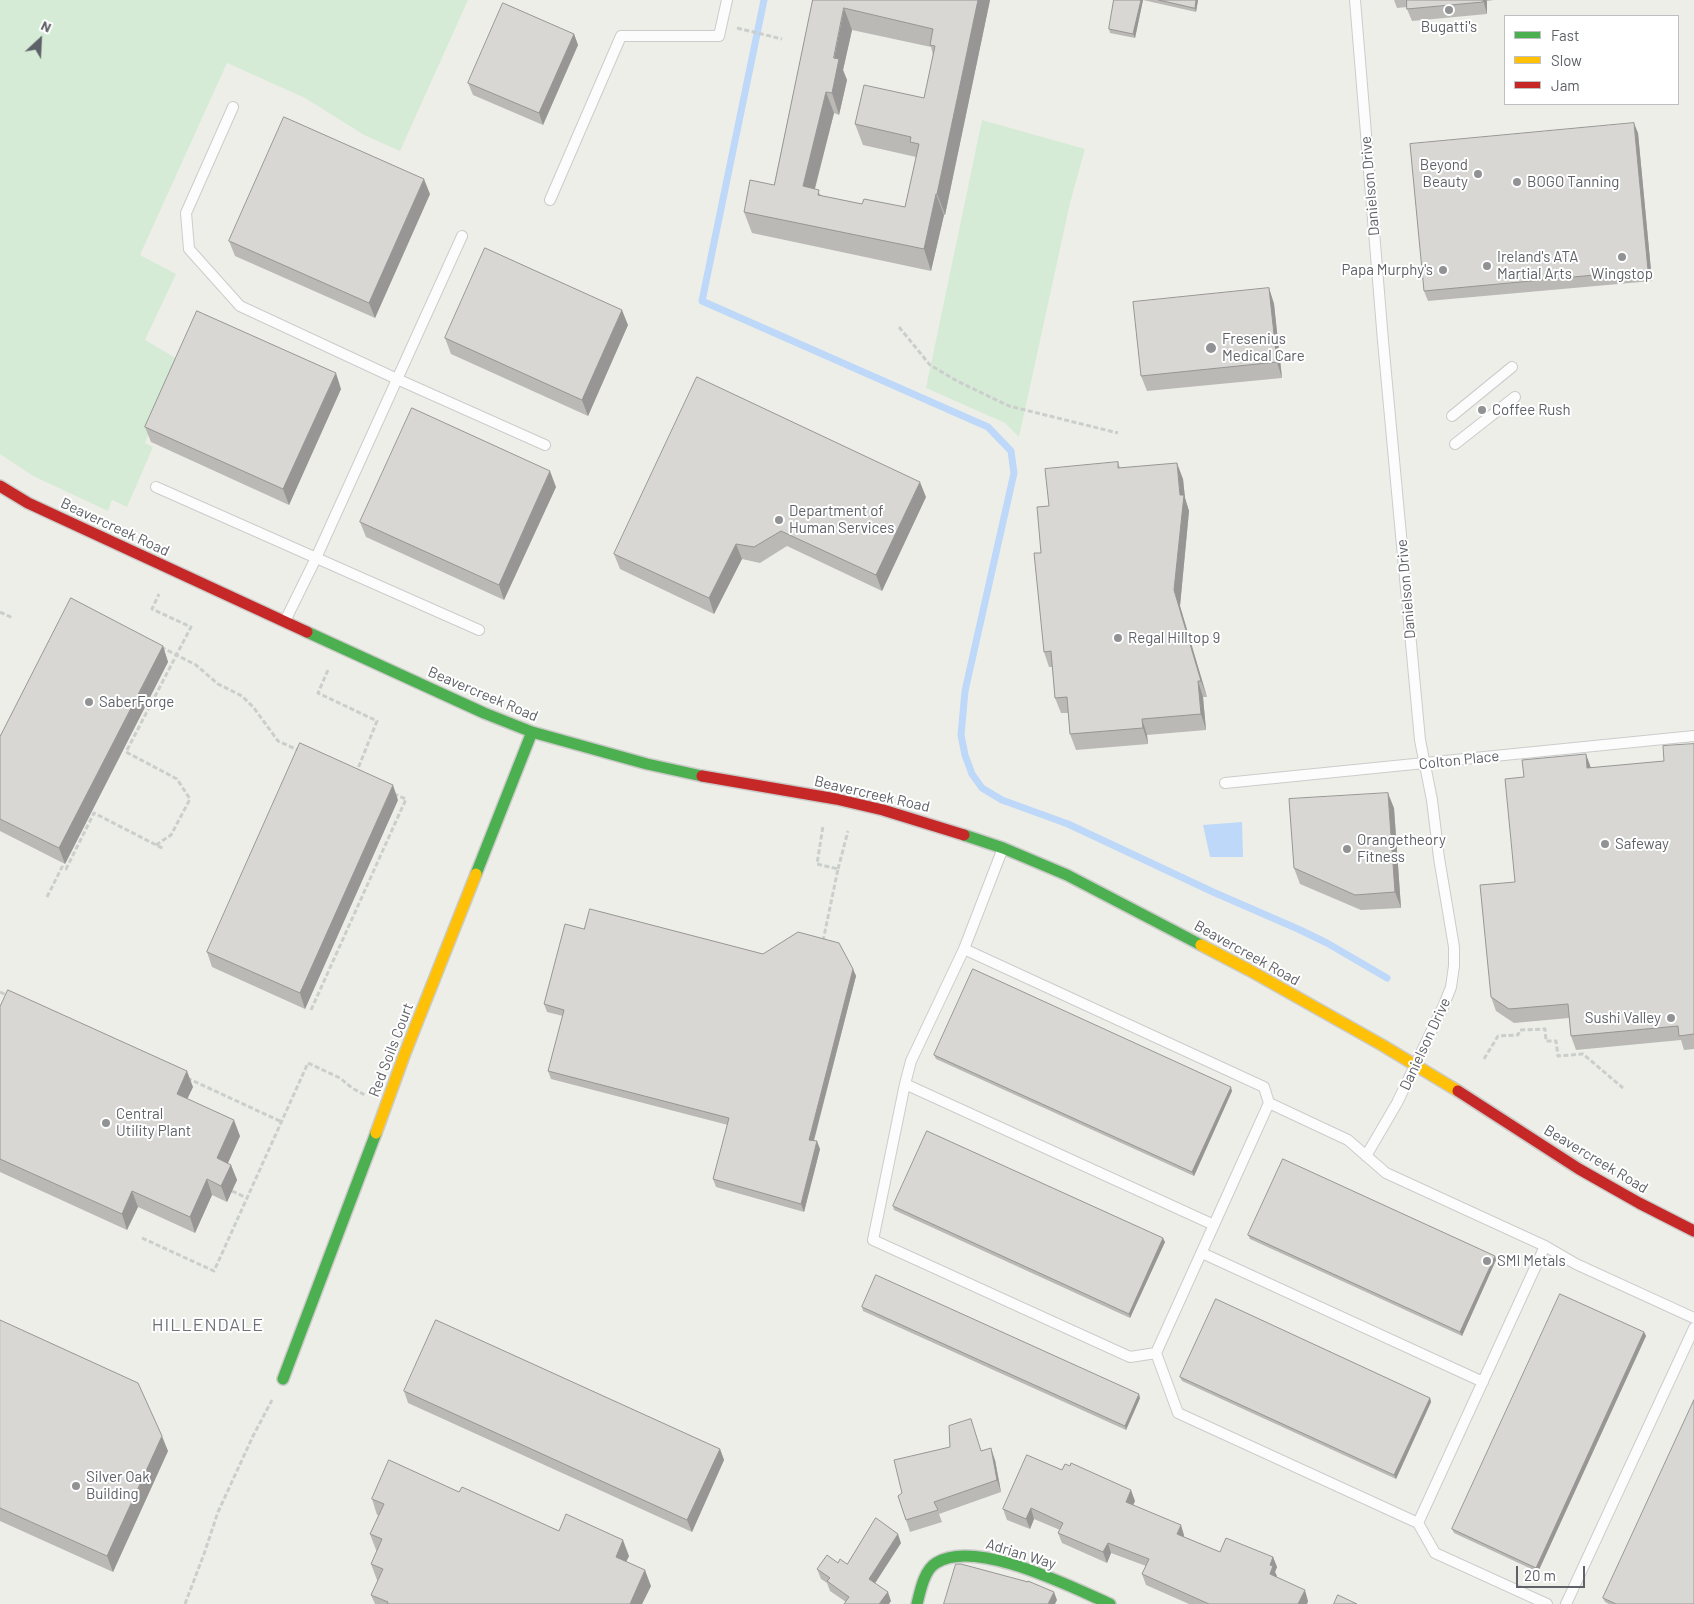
<!DOCTYPE html>
<html>
<head>
<meta charset="utf-8">
<style>
  body { margin:0 }
  #map { position:relative; width:1694px; height:1604px; overflow:hidden; background:#eeeee9; font-family:Barlow,sans-serif }
  canvas { display:block }
  .legend { position:absolute; left:1504px; top:15px; width:175px; height:90px; box-sizing:border-box; background:#fff; border:1px solid #bfc0c2; margin:0; padding:6px 9px; list-style:none; font-size:15px; color:#5e6167 }
  .legend li { display:flex; align-items:center; gap:10px; height:25px }
  .legend b { width:25px; border:1px solid #bfc0c2 }
  .north { position:absolute; left:15px; top:15px; width:50px; height:50px; -webkit-text-stroke:4px #fff; paint-order:stroke; rotate:25deg; font-size:14px; font-weight:700; line-height:20px; text-align:center; color:#5e6167 }
  .north::after { content:''; display:block; margin:auto; width:18px; height:22px; background:#5e6167; clip-path:polygon(50% 0,100% 100%,50% 72%,0 100%) }
  .scale { position:absolute; left:1516px; top:1566px; width:69px; height:22px; box-sizing:border-box; border:2px solid #5e6167; border-top:0; padding-left:6px; font-size:15px; line-height:18px; white-space:nowrap; color:#5e6167; -webkit-text-stroke:4px #fff; paint-order:stroke }
</style>
</head>
<body>
<div id="map">
<canvas width="1694" height="1604"></canvas>
<ul class="legend">
<li><b style="height:6px;background:#4caf50"></b>Fast</li>
<li><b style="height:6px;background:#ffc107"></b>Slow</li>
<li><b style="height:6px;background:#c62828"></b>Jam</li>
</ul>
<div class="north">N</div>
<div class="scale">20 m</div>
</div>
<script>
const c = document.querySelector('canvas').getContext('2d');
c.lineJoin = 'round';
function fill(path, color) { c.fillStyle = color; c.fill(path, 'evenodd'); }
function stroke(path, color, width, dash) { c.strokeStyle = color; c.lineWidth = width; c.lineCap = dash ? 'butt' : 'round'; c.setLineDash(dash || []); c.stroke(path); }
function label(font, color, halo, rows, align = 'center') {
  c.font = font + ' Barlow,sans-serif'; c.lineWidth = 4; c.setLineDash([]); c.textBaseline = 'middle'; c.strokeStyle = halo; c.fillStyle = color; for (const [text, x, y, turn = 0] of rows) {
    c.save(); c.translate(x, y); c.rotate((+turn || 0) * Math.PI / 180); c.textAlign = isNaN(turn) ? turn : align; if (halo) c.strokeText(text, 0, 0); c.fillText(text, 0, 0); c.restore();
  }
}
fill(new Path2D(`
  M0,0H468L400,151L364,135L305,98L227,63L140,255L176,274L145,340L181,361L145,443L153,447L127,507L112,500L108,511L33,476L0,454Z
  M982,120L1085,149L1070,203L1019,437L1005,423L926,388Z`), '#d6ebd6');
fill(new Path2D(`
  M1242,822L1243,857H1210L1203,825Z`), '#bdd8f8');
stroke(new Path2D(`
  M764,0L702,301L988,427L1011,451L1014,473L965,691L961,735L965,755L972,774L982,788L1002,800L1068,824L1213,892L1298,929L1327,943L1387,978`), '#bdd8f8', 7);
const lane = new Path2D(`
  M1355,0L1383,341L1420,740L1432,800L1439,858L1454,947V966L1451,987L1444,1005L1397,1103L1366,1156
  M233,107L186,213L189,249L240,306L397,379L545,445
  M550,200L621,36H719L727,0
  M1452,416L1512,367
  M1455,444L1515,397
  M156,487L479,630
  M285,621L316,558L462,236
  M1225,783L1694,736
  M1003,848L964,949L911,1061L905,1084L873,1240L1130,1357L1156,1353
  M964,949L1264,1087L1269,1103L1156,1353L1178,1413L1418,1523L1435,1553L1547,1604
  M905,1084L1214,1225
  M1269,1103L1348,1140L1386,1173L1545,1246L1576,1264L1694,1318
  M1202,1253L1483,1382
  M1418,1523L1545,1246
  M1566,1604L1694,1328`);
const fast = new Path2D(`
  M307,632L484,713L532,732L647,764L702,776
  M964,835L1003,848L1067,875L1201,945
  M476,874L532,732
  M283,1379L376,1133
  M917,1604C920,1592 924,1570 936,1563C976,1538 1071,1587 1110,1604`);
const slow = new Path2D(`
  M1201,945L1249,970L1382,1045L1458,1091
  M376,1133L405,1053L476,874`);
const jam = new Path2D(`
  M0,486L28,503L307,632
  M702,776L836,799L883,810L964,835
  M1458,1091L1579,1169L1639,1203L1694,1231`);
stroke(lane, '#cbcccb', 12);
stroke(fast, '#cbcbca', 14);
stroke(slow, '#cbcbca', 14);
stroke(jam, '#cbcbca', 14);
stroke(new Path2D(`
  M737,28L782,39
  M899,327L930,365L957,381L1009,406L1118,433
  M0,612L13,618
  M161,647L196,665L218,684L242,696L254,708L278,741L300,751
  M328,670L318,693L377,721L357,771
  M156,845L171,835L190,799L177,779L126,752L191,627L152,609L159,594
  M838,869L848,831
  M47,897L62,867L66,869L94,813L164,849
  M823,941L838,869L817,864L823,826
  M0,992L9,996
  M311,1010L406,799L394,794
  M1484,1059L1498,1036L1518,1035L1520,1030L1545,1029L1546,1041H1556L1558,1056L1583,1054L1623,1088
  M187,1078L282,1122
  M232,1191L247,1198
  M142,1238L214,1271L308,1063L340,1078L352,1088L365,1095
  M185,1604L204,1554L218,1512L253,1436L272,1400`), '#cacfcc', 3, [5, 2.5]);
stroke(lane, '#fcfcfc', 10);
stroke(fast, '#4caf50', 11);
stroke(slow, '#ffc107', 11);
stroke(jam, '#c62828', 11);
fill(new Path2D(`
  M813,0H990L945,215H944L931,271L752,233L744,212L774,185ZM852,30L931,47L933,55L924,98L855,124L863,145L916,157L905,207L862,204L822,196L815,189L834,113L839,115L847,80L843,70Z
  M1114,0H1198L1196,12L1143,0L1135,38L1110,33L1109,29Z
  M1394,0H1494L1487,1V14L1412,21L1407,9V7L1397,8Z
  M574,34L578,45L543,125L473,95L468,83Z
  M1638,133L1652,281L1428,301L1424,291Z
  M430,194L375,318L235,256L229,241Z
  M1269,288L1274,304L1282,378L1147,391L1141,376Z
  M628,325L588,416L451,354L445,338Z
  M341,389L289,505L151,442L145,427Z
  M1118,462L1120,468L1183,479L1185,498L1189,511L1180,606L1207,697H1203L1206,730L1147,735L1148,744L1076,750L1070,734L1068,713H1061L1055,698L1052,667H1049L1044,652L1041,553L1049,506Z
  M556,487L504,600L366,537L360,522Z
  M926,497L882,591L787,546L760,563L742,559L714,614L620,569L614,554Z
  M163,646L168,662L65,864L0,831V737Z
  M1694,744V1049L1684,1050L1681,1040L1576,1050L1571,1036L1569,1018L1514,1023L1496,1011L1491,997L1515,882L1524,777L1591,768L1664,761Z
  M398,800L305,1009L212,967L207,952Z
  M1394,808L1401,908L1361,910L1300,884L1294,868Z
  M584,929L763,954L853,969L856,976L814,1141L820,1149L804,1212L716,1187L713,1179L728,1125L551,1079L548,1071L563,1016L547,1012L544,1004Z
  M0,1007L193,1087L187,1099L240,1136L228,1163L231,1165L237,1180L227,1202L212,1195L195,1233L138,1207L127,1230L0,1172Z
  M934,1055L1232,1091L1194,1176L936,1059Z
  M893,1206L1165,1242L1130,1318L894,1210Z
  M1248,1235L1495,1256L1496,1260L1462,1336L1250,1239Z
  M862,1307L1140,1398L1126,1430L863,1311Z
  M0,1320L168,1451L113,1572L0,1521Z
  M1644,1332L1646,1336L1538,1572L1454,1533L1452,1529Z
  M1180,1377L1430,1398L1431,1402L1396,1479L1182,1381Z
  M404,1391L720,1449L724,1460L692,1532L408,1403Z
  M982,1451L995,1460L1001,1492L939,1514L942,1522L910,1532L898,1496Z
  M459,1492L559,1531L629,1556L626,1562L651,1586L642,1604H375L371,1595L378,1580H377L371,1564L377,1550H376L370,1534L379,1515H377L372,1499Z
  M1135,1501L1133,1505L1184,1535V1537L1220,1552L1273,1557L1277,1567L1275,1572L1277,1577L1308,1601L1307,1604H1189L1146,1585L1142,1574L1146,1566L1111,1553L1107,1563L1062,1543L1058,1533L1060,1530L1034,1519L1030,1529L1007,1520L1003,1509Z
  M901,1543L875,1583L891,1601L846,1602L830,1591L827,1583L821,1579L817,1569L838,1563L847,1564Z
  M1603,1598L1694,1604H1609L1605,1602Z`), '#bab9b6');
fill(new Path2D(`
  M978,0H990L945,215L937,194Z
  M1141,0H1143L1135,38L1133,34Z
  M1196,0H1198L1196,12L1195,8Z
  M1483,0H1486L1487,1V14Z
  M844,8L852,30L843,70L847,80L839,115L832,93L834,58Z
  M574,34L578,45L543,125L539,113Z
  M826,92L834,113L810,207L803,186Z
  M1634,123L1638,133L1652,281L1648,270Z
  M424,179L430,194L375,318L369,303Z
  M936,194L944,215L931,271L924,249Z
  M1269,288L1274,304L1282,378L1277,362Z
  M622,310L628,325L588,416L582,400Z
  M336,373L341,389L289,505L283,489Z
  M1177,463L1183,479L1185,498L1189,511L1180,606L1207,697L1201,681L1174,590L1180,495Z
  M550,471L556,487L504,600L499,585Z
  M920,482L926,497L882,591L876,575Z
  M736,544L742,559L714,614L709,598Z
  M163,646L168,662L65,864L59,848Z
  M1198,681L1203,697L1206,730L1201,714Z
  M1142,719L1147,735L1148,744L1143,728Z
  M1586,754L1591,768H1587Z
  M393,785L398,800L305,1009L300,993Z
  M1388,793L1394,808L1401,908L1395,892Z
  M853,969L856,976L812,1147L809,1140Z
  M187,1071L193,1087L182,1110L177,1094Z
  M1231,1087L1232,1091L1194,1176L1192,1172Z
  M234,1120L240,1136L223,1174L217,1158Z
  M817,1141L820,1149L804,1212L801,1204Z
  M231,1165L237,1180L227,1202L221,1186Z
  M207,1179L212,1195L195,1233L190,1217Z
  M132,1191L138,1207L127,1230L122,1214Z
  M1163,1238L1165,1242L1130,1318L1129,1314Z
  M1495,1256L1496,1260L1462,1336L1460,1332Z
  M1644,1332L1646,1336L1538,1572L1536,1568Z
  M1139,1394L1140,1398L1126,1430L1125,1426Z
  M1430,1398L1431,1402L1396,1479L1394,1475Z
  M162,1436L168,1451L113,1572L107,1556Z
  M991,1448L995,1460L1001,1492L997,1480Z
  M720,1449L724,1460L692,1532L687,1520Z
  M1131,1490L1135,1501L1130,1512L1126,1502Z
  M1031,1508L1034,1519L1030,1529L1026,1519Z
  M1181,1525L1184,1535L1180,1544L1177,1534Z
  M898,1534L901,1543L872,1588L869,1579Z
  M623,1540L629,1556L621,1572L616,1557Z
  M1108,1543L1111,1553L1107,1563L1103,1552Z
  M1273,1557L1277,1567L1275,1572L1277,1576L1274,1585L1270,1574V1565Z
  M645,1570L651,1586L642,1604H630Z
  M1305,1590L1308,1601L1307,1604H1298Z
  M888,1592L891,1601L889,1604H879Z
  M1054,1592L1057,1600L1055,1604H1048Z`), '#979694');
const building = new Path2D(`
  M813,0H978L937,194H936L924,249L744,212L750,180L774,185ZM844,8L933,29L930,45L935,46L924,98L864,85L855,124L911,137L910,142L919,144L905,207L864,199L862,204L818,195L819,190L803,186L826,92L832,93L839,59L834,58Z
  M1114,0H1141L1133,34L1109,29Z
  M1159,0H1196L1195,8Z
  M1407,0H1483V2L1407,9Z
  M503,3L574,34L539,113L468,83Z
  M284,117L424,179L369,303L229,241Z
  M1634,123L1648,270L1424,291L1410,144Z
  M485,248L622,310L582,400L445,338Z
  M1269,288L1277,362L1141,376L1133,302Z
  M197,311L336,373L283,489L145,427Z
  M697,377L920,482L876,575L781,531L754,547L736,544L709,598L614,554Z
  M412,408L550,471L499,585L360,522Z
  M1118,462V468L1177,463L1180,495H1184L1174,590L1201,681H1198L1201,714L1142,719L1143,728L1070,734L1067,697L1055,698L1051,651L1044,652L1034,553H1041L1037,507L1049,506L1045,469Z
  M71,598L163,646L59,848L0,819V737Z
  M300,743L393,785L300,993L207,952Z
  M1694,744V1034L1679,1036L1678,1026L1571,1036L1568,1004L1509,1009L1491,997L1480,885L1515,882L1505,779L1524,777L1522,760L1586,754L1587,768L1664,761L1663,746Z
  M1388,793L1395,892L1355,895L1294,868L1289,799Z
  M590,909L763,954L798,932L839,943L853,969L809,1140L817,1141L801,1204L713,1179L729,1118L548,1071L564,1010L544,1004L565,924L584,929Z
  M973,969L1231,1087L1192,1172L934,1055Z
  M8,990L187,1071L177,1094L234,1120L217,1158L231,1165L221,1186L207,1179L190,1217L132,1191L122,1214L0,1159V1007Z
  M927,1131L1163,1238L1129,1314L893,1206Z
  M1283,1159L1495,1256L1460,1332L1248,1235Z
  M876,1275L1139,1394L1125,1426L862,1307Z
  M1560,1294L1644,1332L1536,1568L1452,1529Z
  M1216,1299L1430,1398L1394,1475L1180,1377Z
  M0,1320L138,1383L162,1436L107,1556L0,1508Z
  M436,1320L720,1449L687,1520L404,1391Z
  M1694,1400V1604H1616L1603,1598Z
  M971,1419L981,1451L991,1448L997,1480L934,1502L938,1510L906,1520L898,1496L902,1493L894,1460L950,1447L949,1426Z
  M1027,1455L1062,1470L1065,1464L1070,1466L1071,1463L1131,1490L1126,1502L1181,1525L1177,1534L1220,1552L1226,1538L1273,1557L1270,1565L1273,1566L1270,1574L1305,1590L1298,1604H1209L1142,1574L1149,1559L1108,1543L1103,1552L1058,1533L1063,1523L1031,1508L1026,1519L1003,1509Z
  M389,1460L459,1492L462,1487L559,1531L566,1514L623,1540L616,1557L645,1570L630,1604H387L388,1602L371,1595L383,1569L371,1564L382,1539L370,1534L384,1504L372,1499Z
  M876,1518L898,1534L869,1579L888,1592L879,1604H844L849,1597L827,1581L830,1578L817,1569L827,1555L838,1563L840,1559L847,1564Z
  M956,1564H961L1028,1582V1581L1054,1592L1048,1604H944Z
  M1338,1595L1357,1604H1334Z`);
fill(building, '#d8d7d4');
stroke(building, '#979694', 1);
for (const [x, y, r, color] of [
  [1449,10,5,"#909294"],
  [1478,174,5,"#909294"],
  [1517,182,5,"#909294"],
  [1622,257,5,"#909294"],
  [1487,266,5,"#909294"],
  [1443,270,5,"#909294"],
  [1211,348,6,"#909294"],
  [1482,410,5,"#909294"],
  [779,520,5,"#909294"],
  [1118,638,5,"#909294"],
  [89,702,5,"#909294"],
  [1605,844,5,"#909294"],
  [1347,849,5,"#909294"],
  [1671,1018,5,"#909294"],
  [106,1123,5,"#909294"],
  [1487,1261,5,"#909294"],
  [76,1486,5,"#909294"]
]) { const dot = new Path2D(); dot.arc(x, y, r, 0, 2 * Math.PI); c.fillStyle = color; c.fill(dot); stroke(dot, '#fff', 2); }
label('15px', '#5e6167', '#fff', [
  ["Bugatti's",1449,27,"center"],
  ["Beyond",1468,165,"right"],
  ["Beauty",1468,182,"right"],
  ["BOGO Tanning",1527,182],
  ["Ireland's ATA",1497,257],
  ["Martial Arts",1497,274],
  ["Papa Murphy's",1433,270,"right"],
  ["Wingstop",1622,274,"center"],
  ["Fresenius",1222,339],
  ["Medical Care",1222,356],
  ["Coffee Rush",1492,410],
  ["Department of",789,511],
  ["Human Services",789,528],
  ["Regal Hilltop 9",1128,638],
  ["SaberForge",99,702],
  ["Orangetheory",1357,840],
  ["Fitness",1357,857],
  ["Safeway",1615,844],
  ["Sushi Valley",1661,1018,"right"],
  ["Central",116,1114],
  ["Utility Plant",116,1131],
  ["SMI Metals",1497,1261],
  ["Silver Oak",86,1477],
  ["Building",86,1494]
], 'left');
label('15px', '#5e6167', '#fff', [
  ["Danielson Drive",1370,186,-95],
  ["Beavercreek Road",115,527,25],
  ["Danielson Drive",1406,589,-95],
  ["Beavercreek Road",483,694,23],
  ["Colton Place",1459,760,-6],
  ["Beavercreek Road",872,794,13],
  ["Beavercreek Road",1247,953,29],
  ["Danielson Drive",1425,1044,-65],
  ["Red Soils Court",391,1050,-69],
  ["Beavercreek Road",1596,1159,31],
  ["Adrian Way",1021,1554,17]
]);
c.letterSpacing = '1px';
label('18px', '#6f7379', '#fff', [
  ["HILLENDALE",208,1325]
]);
c.letterSpacing = '0px';
</script>
</body>
</html>
